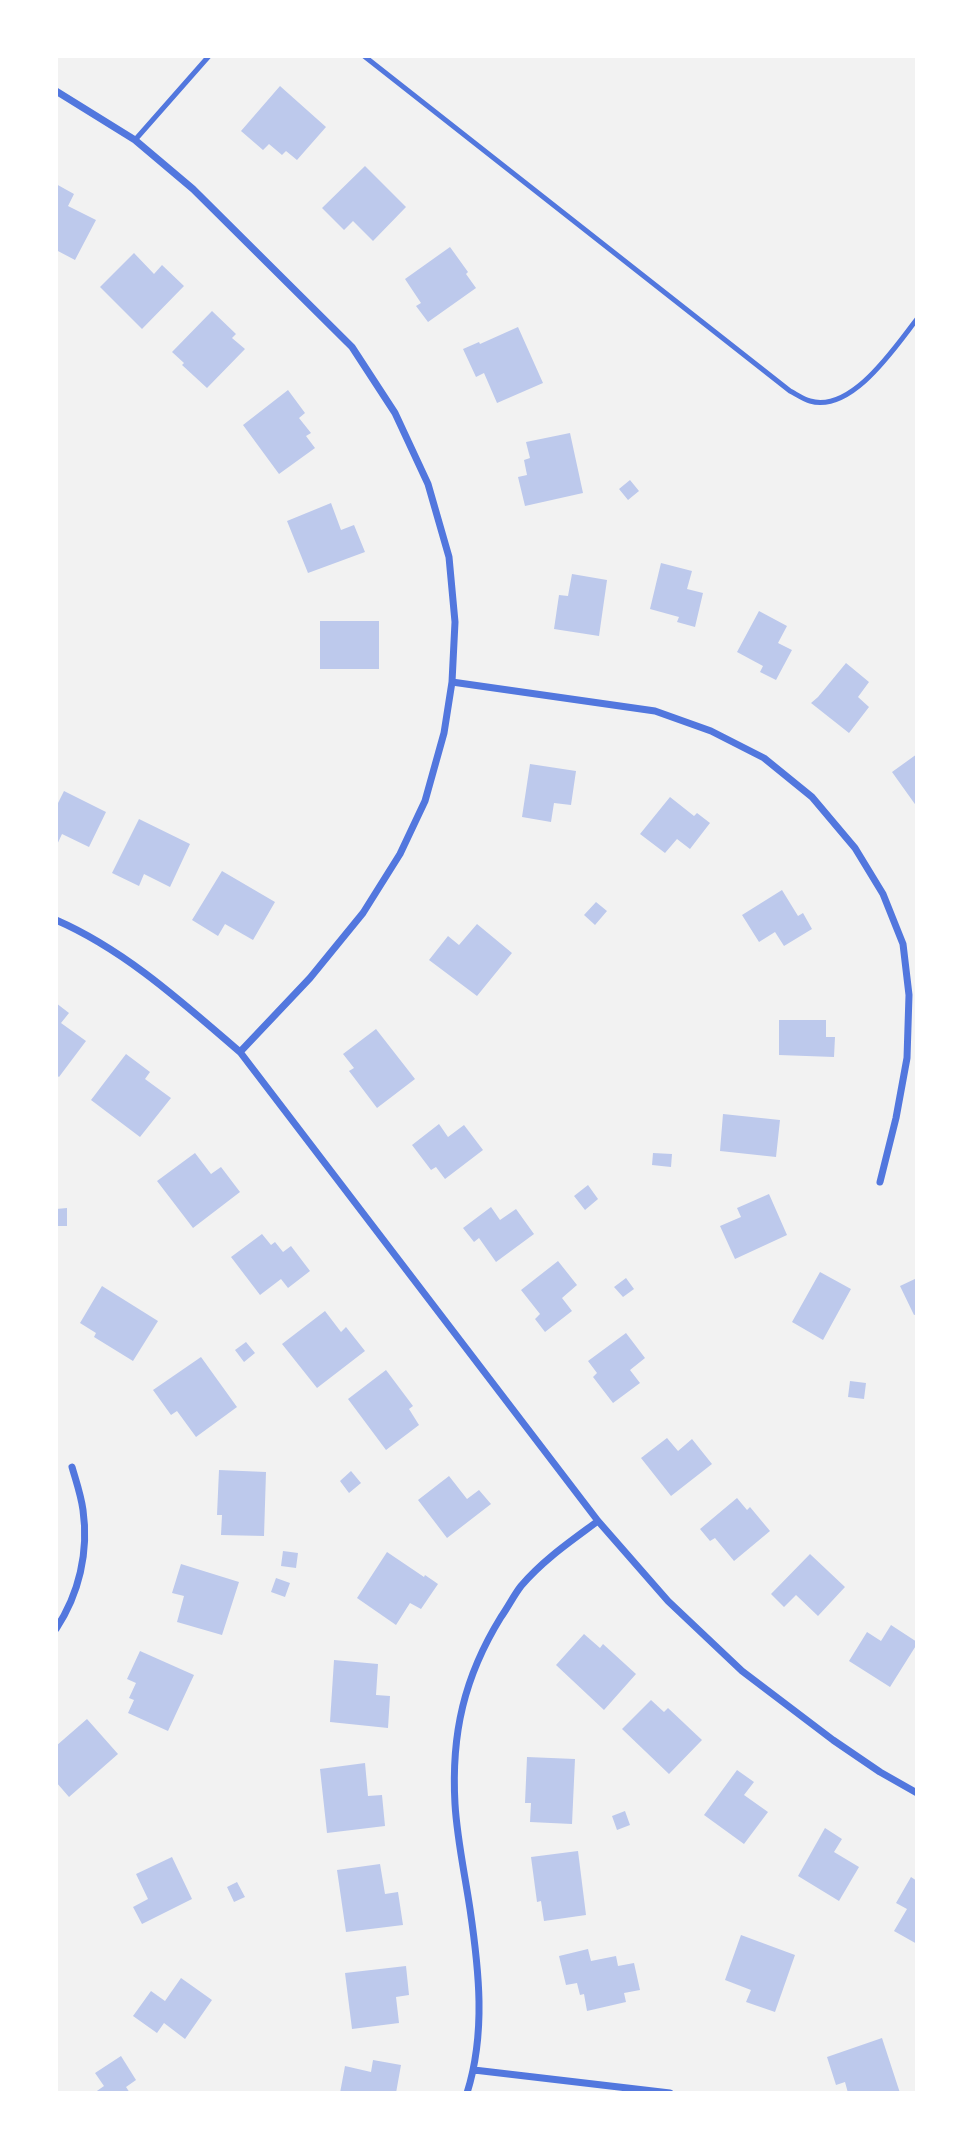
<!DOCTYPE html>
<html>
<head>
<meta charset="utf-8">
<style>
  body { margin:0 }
  #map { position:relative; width:973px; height:2149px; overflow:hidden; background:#f2f2f2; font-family:"PT Sans Narrow",sans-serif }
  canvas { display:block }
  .frame { position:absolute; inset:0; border:58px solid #fff; pointer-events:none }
</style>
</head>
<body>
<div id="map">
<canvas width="973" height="2149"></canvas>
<div class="frame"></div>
</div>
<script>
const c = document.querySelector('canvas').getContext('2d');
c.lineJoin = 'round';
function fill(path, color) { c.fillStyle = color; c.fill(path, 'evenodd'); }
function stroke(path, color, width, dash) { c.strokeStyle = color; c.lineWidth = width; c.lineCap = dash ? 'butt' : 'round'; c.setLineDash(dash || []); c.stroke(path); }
fill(new Path2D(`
  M280,86L326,127L297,160L286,151L282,155L269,144L263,150L241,131Z
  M365,166L406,207L373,241L353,221L344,230L322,208Z
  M56,184L74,194L68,206L96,220L75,260L56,250Z
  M450,247L468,272L466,274L476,288L428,322L416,306L421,303L405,279Z
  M134,253L154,274L162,265L184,286L142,329L100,287Z
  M212,311L236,334L232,338L245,349L207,388L182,365L184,363L172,352Z
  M518,327L543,383L497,403L484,373L476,377L463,349L479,342L480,344Z
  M288,390L305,413L299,418L311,433L306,436L315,448L279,474L243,425Z
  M570,433L583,493L525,506L518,477L527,475L524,460L530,458L526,442Z
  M630,480L639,491L628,500L619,489Z
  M331,503L341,530L354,525L365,552L308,573L287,521Z
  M661,563L692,571L687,589L703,593L695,627L677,622L679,617L650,609Z
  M572,574L607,580L599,636L554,629L559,595L568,596Z
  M759,611L787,626L778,643L792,650L776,680L760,672L763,666L737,652Z
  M320,621H379V669H320Z
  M846,663L869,682L858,697L869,707L849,733L811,703L818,697Z
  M917,754V807L892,772Z
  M530,764L576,771L571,805L554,803L551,822L522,817Z
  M64,791L106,812L89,847L62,834L56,847V807Z
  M670,797L694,816L697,813L710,823L690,849L677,839L665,853L640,834Z
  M139,819L190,844L170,887L144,874L139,886L112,873Z
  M222,871L275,902L253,940L225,924L218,936L192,920Z
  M782,890L798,916L803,913L812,929L784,946L775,932L759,942L742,915Z
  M596,902L607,911L595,925L584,915Z
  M477,924L512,953L477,996L429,960L448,936L459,945Z
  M56,1003L69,1013L61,1023L86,1041L59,1077L56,1075Z
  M779,1020H826V1037H835L834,1057L779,1055Z
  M376,1029L415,1079L377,1108L349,1071L354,1068L343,1054Z
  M126,1054L150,1072L145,1079L171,1098L140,1137L91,1100Z
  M723,1114L780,1120L776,1157L720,1151Z
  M439,1124L448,1137L464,1125L483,1150L445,1179L436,1167L431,1170L412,1145Z
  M195,1153L211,1174L221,1167L240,1192L193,1228L157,1181Z
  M653,1153L672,1154L671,1167L652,1165Z
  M588,1185L598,1199L585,1210L574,1196Z
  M769,1194L787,1235L735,1259L720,1226L741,1217L737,1208Z
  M491,1207L500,1220L516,1209L534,1234L496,1262L479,1238L474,1242L463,1228Z
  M67,1208V1226H56V1209Z
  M262,1234L271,1245L275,1242L283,1252L291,1246L310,1271L288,1288L281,1279L260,1295L231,1257Z
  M558,1261L577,1285L562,1298L572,1311L545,1332L535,1319L540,1314L521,1290Z
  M820,1272L851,1289L823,1340L792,1322Z
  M626,1278L634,1289L623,1297L614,1287Z
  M917,1278V1314L914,1315L900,1286Z
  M102,1286L158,1321L133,1361L94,1337L96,1333L80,1323Z
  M325,1311L341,1332L346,1327L365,1351L317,1388L282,1344Z
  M626,1333L645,1358L630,1370L640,1383L613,1403L593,1377L597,1373L588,1361Z
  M246,1342L255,1353L244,1362L235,1350Z
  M201,1357L237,1407L196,1437L177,1411L171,1415L153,1390Z
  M386,1370L413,1406L409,1409L419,1425L386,1450L348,1399Z
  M850,1381L866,1383L864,1399L848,1397Z
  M667,1438L678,1451L692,1439L712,1464L671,1496L641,1458Z
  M219,1470L266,1472L264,1536L221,1535L222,1515H217Z
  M351,1471L361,1483L349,1493L340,1481Z
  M449,1476L467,1499L479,1490L491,1504L447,1538L418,1500Z
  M737,1498L747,1510L750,1507L770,1531L734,1561L715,1538L710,1541L700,1529Z
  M283,1551L298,1553L296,1568L281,1566Z
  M387,1552L424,1577L425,1575L438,1584L421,1609L410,1603L396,1625L357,1598Z
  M810,1554L845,1587L818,1616L796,1595L784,1607L771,1594Z
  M181,1564L239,1582L222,1635L177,1622L184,1596L172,1593Z
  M276,1578L290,1583L285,1597L271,1592Z
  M891,1625L917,1642V1644L890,1687L849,1661L867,1632L881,1641Z
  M584,1634L600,1648L603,1644L636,1674L604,1710L556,1665Z
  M140,1651L194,1675L168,1731L128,1713L134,1700L129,1698L136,1683L127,1679Z
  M334,1660L378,1664L376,1695L390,1696L388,1728L330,1722Z
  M651,1700L664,1712L668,1708L702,1740L669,1774L622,1729Z
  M87,1719L118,1754L69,1797L56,1782V1746Z
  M527,1757L575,1759L572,1824L530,1822L531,1803H525Z
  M365,1763L368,1796L382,1795L385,1826L327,1833L320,1769Z
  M737,1770L754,1782L744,1795L768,1812L744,1844L704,1815Z
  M625,1811L630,1825L617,1830L612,1816Z
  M825,1828L842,1839L834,1852L859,1867L839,1901L798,1876Z
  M578,1851L586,1915L544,1921L541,1901L537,1902L531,1857Z
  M172,1857L192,1899L142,1924L133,1907L148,1899L136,1874Z
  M380,1864L385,1894L398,1892L403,1925L346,1932L337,1870Z
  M911,1877L917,1881V1944L894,1931L907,1909L896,1903Z
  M237,1882L245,1897L234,1902L227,1887Z
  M741,1935L795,1955L775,2012L746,2002L751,1990L725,1980Z
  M588,1949L591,1961L616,1956L618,1966L634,1963L640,1990L624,1993L626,2002L587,2011L584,1994L580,1995L577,1983L566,1985L559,1956Z
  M406,1966L409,1995L396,1997L399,2023L352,2029L345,1973Z
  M181,1978L212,2000L185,2039L164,2023L157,2033L133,2016L151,1991L165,2001Z
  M882,2038L900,2093H848L845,2082L836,2085L827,2057Z
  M121,2056L136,2080L126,2087L130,2093H94L104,2086L95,2073Z
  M373,2060L401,2065L396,2093H340L345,2066L371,2072Z`), '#bdc9ec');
stroke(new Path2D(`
  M364,56L790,391C796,394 803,399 810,401C852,413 895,347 917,319
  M135,140L209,56`), '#5277de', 5);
stroke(new Path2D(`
  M56,91L135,140L193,189L352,347L395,413L428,484L449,557L455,622L452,682L444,733L425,801L400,854L363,913L310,978L240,1052
  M452,682L655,711L711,731L764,758L812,797L855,848L883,894L903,944L909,995L907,1058L896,1118L880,1182
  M56,920C125,950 183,1003 240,1052L598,1521L668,1601L742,1671L833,1740L880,1772L917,1793
  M56,1629C79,1594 89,1552 83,1510C81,1495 76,1481 72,1467
  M474,2070L670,2093
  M467,2093C486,2033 479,1970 470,1909C465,1875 457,1839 455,1804C451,1734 464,1677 501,1617C508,1607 514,1595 521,1586C543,1560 571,1541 598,1521`), '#5277de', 7);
</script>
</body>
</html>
